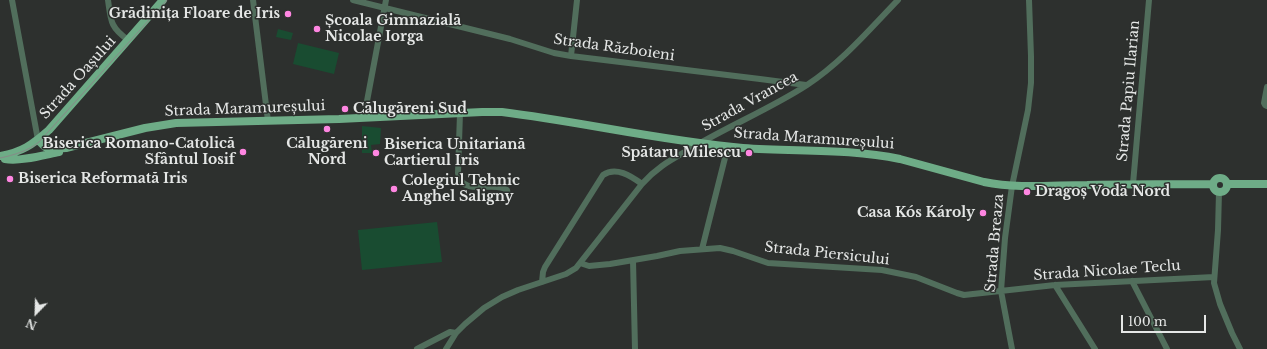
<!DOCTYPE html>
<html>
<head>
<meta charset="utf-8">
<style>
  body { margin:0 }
  #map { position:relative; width:1267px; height:349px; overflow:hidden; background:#2d302e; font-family:"Libre Baskerville",serif }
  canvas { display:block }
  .north { position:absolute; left:16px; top:293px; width:40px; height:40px; -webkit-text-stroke:3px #2d302e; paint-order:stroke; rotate:203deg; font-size:11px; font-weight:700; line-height:16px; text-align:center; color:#e5e7e6 }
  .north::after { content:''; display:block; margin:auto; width:14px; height:18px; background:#e5e7e6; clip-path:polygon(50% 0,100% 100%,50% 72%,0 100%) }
  .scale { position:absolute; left:1121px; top:315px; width:85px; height:18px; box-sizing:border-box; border:2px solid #e5e7e6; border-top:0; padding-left:5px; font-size:12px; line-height:14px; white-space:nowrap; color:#e5e7e6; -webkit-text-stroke:3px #2d302e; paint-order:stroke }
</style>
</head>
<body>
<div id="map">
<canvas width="1267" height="349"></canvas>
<div class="north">N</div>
<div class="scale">100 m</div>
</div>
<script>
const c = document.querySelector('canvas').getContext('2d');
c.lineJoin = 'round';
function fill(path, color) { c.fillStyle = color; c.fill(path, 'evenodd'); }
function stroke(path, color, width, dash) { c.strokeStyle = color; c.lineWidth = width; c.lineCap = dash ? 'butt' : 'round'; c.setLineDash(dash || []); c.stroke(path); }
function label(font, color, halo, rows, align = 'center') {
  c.font = font + ' "Libre Baskerville",serif'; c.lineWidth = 3; c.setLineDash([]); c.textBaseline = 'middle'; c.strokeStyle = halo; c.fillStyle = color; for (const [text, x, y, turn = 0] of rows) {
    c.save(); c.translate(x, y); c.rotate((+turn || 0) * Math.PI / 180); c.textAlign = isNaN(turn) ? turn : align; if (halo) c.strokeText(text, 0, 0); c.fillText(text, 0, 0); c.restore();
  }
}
fill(new Path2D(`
  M278,29L293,33L291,40L276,37Z
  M298,43L339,53L334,74L293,64Z
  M362,126L381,128L380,144L371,145L372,153H362Z
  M437,222L442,262L362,270L358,230Z`), '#194c31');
stroke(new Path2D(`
  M12,0L38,140
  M108,0C111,21 110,27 128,40
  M253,0L268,121
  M353,0L510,39L554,53L571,56L760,79L806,85
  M571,56L577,0
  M1267,87L1264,103L1265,105L1267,106
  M460,113L458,173C462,198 495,180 507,190L508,195
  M364,117L386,0
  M1133,184L1149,0
  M1219,192L1218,230L1214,283L1220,304L1232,333L1240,349
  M702,249L728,146
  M633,260L635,349
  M580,263L589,266L610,264L657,256L680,251L720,248L733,251L768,263L882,270L916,277L957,293L964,295L1055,285L1214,277
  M1132,281L1167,349
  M542,282L543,272L545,267L603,175C616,166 631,176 642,184
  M1055,285L1095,349
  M417,349L450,332L456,333
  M446,349L456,333L465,324L484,308L502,297L518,290L566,274L576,268L642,184C657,167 671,160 690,149C728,126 770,109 807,85C842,62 869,30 898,0
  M1012,349L1001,291L1005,238L1012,186L1028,110L1031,83V56L1029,0`), '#516e5c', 6);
stroke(new Path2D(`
  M38,140L45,147L51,149L66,148L145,128L176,123L339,119L482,112H502C583,122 662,141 743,148C795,152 848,148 900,159L984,182C1018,189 1053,185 1087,185C1129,184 1171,184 1213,184
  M0,156C22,152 32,145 49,130L163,0
  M5,159C19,162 44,155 59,152
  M1213 185a7 7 0 1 1 14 0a7 7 0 1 1-14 0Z
  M1227,184H1267`), '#6eac87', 8);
stroke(new Path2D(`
  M0,158C14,155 28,151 39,142L167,0`), '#878a88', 1);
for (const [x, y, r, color] of [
  [288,14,4,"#fe86e1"],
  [317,29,4,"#fe86e1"],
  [345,109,4,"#fe86e1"],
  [327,129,4,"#fe86e1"],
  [243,152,4,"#fe86e1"],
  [376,153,4,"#fe86e1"],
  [749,153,4,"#fe86e1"],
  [10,179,4,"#fe86e1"],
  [394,189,4,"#fe86e1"],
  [1027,192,4,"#fe86e1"],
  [983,213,4,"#fe86e1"]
]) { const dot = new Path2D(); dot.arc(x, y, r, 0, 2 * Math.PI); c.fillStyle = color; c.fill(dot); stroke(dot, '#2d302e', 1.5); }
label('bold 14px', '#e5e7e6', '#2d302e', [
  ["Grădinița Floare de Iris",280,14,"right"],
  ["Școala Gimnazială",325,21],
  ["Nicolae Iorga",325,37],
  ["Călugăreni Sud",353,109],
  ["Biserica Romano-Catolică",235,144,"right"],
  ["Sfântul Iosif",235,160,"right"],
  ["Călugăreni",327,144,"center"],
  ["Nord",327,160,"center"],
  ["Biserica Unitariană",384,145],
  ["Cartierul Iris",384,161],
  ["Spătaru Milescu",741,153,"right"],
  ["Biserica Reformată Iris",18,179],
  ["Colegiul Tehnic",402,181],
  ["Anghel Saligny",402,197],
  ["Dragoș Vodă Nord",1035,192],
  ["Casa Kós Károly",975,213,"right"]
], 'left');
label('14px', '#e5e7e6', '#2d302e', [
  ["Strada Războieni",614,48,8],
  ["Strada Oașului",78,78,-48],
  ["Strada Papiu Ilarian",1129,91,-85],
  ["Strada Vrancea",750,102,-29],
  ["Strada Maramureșului",245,109,-2],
  ["Strada Maramureșului",814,139,4],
  ["Strada Breaza",995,243,-85],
  ["Strada Piersicului",827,254,6],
  ["Strada Nicolae Teclu",1107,271,-4]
]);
</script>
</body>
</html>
